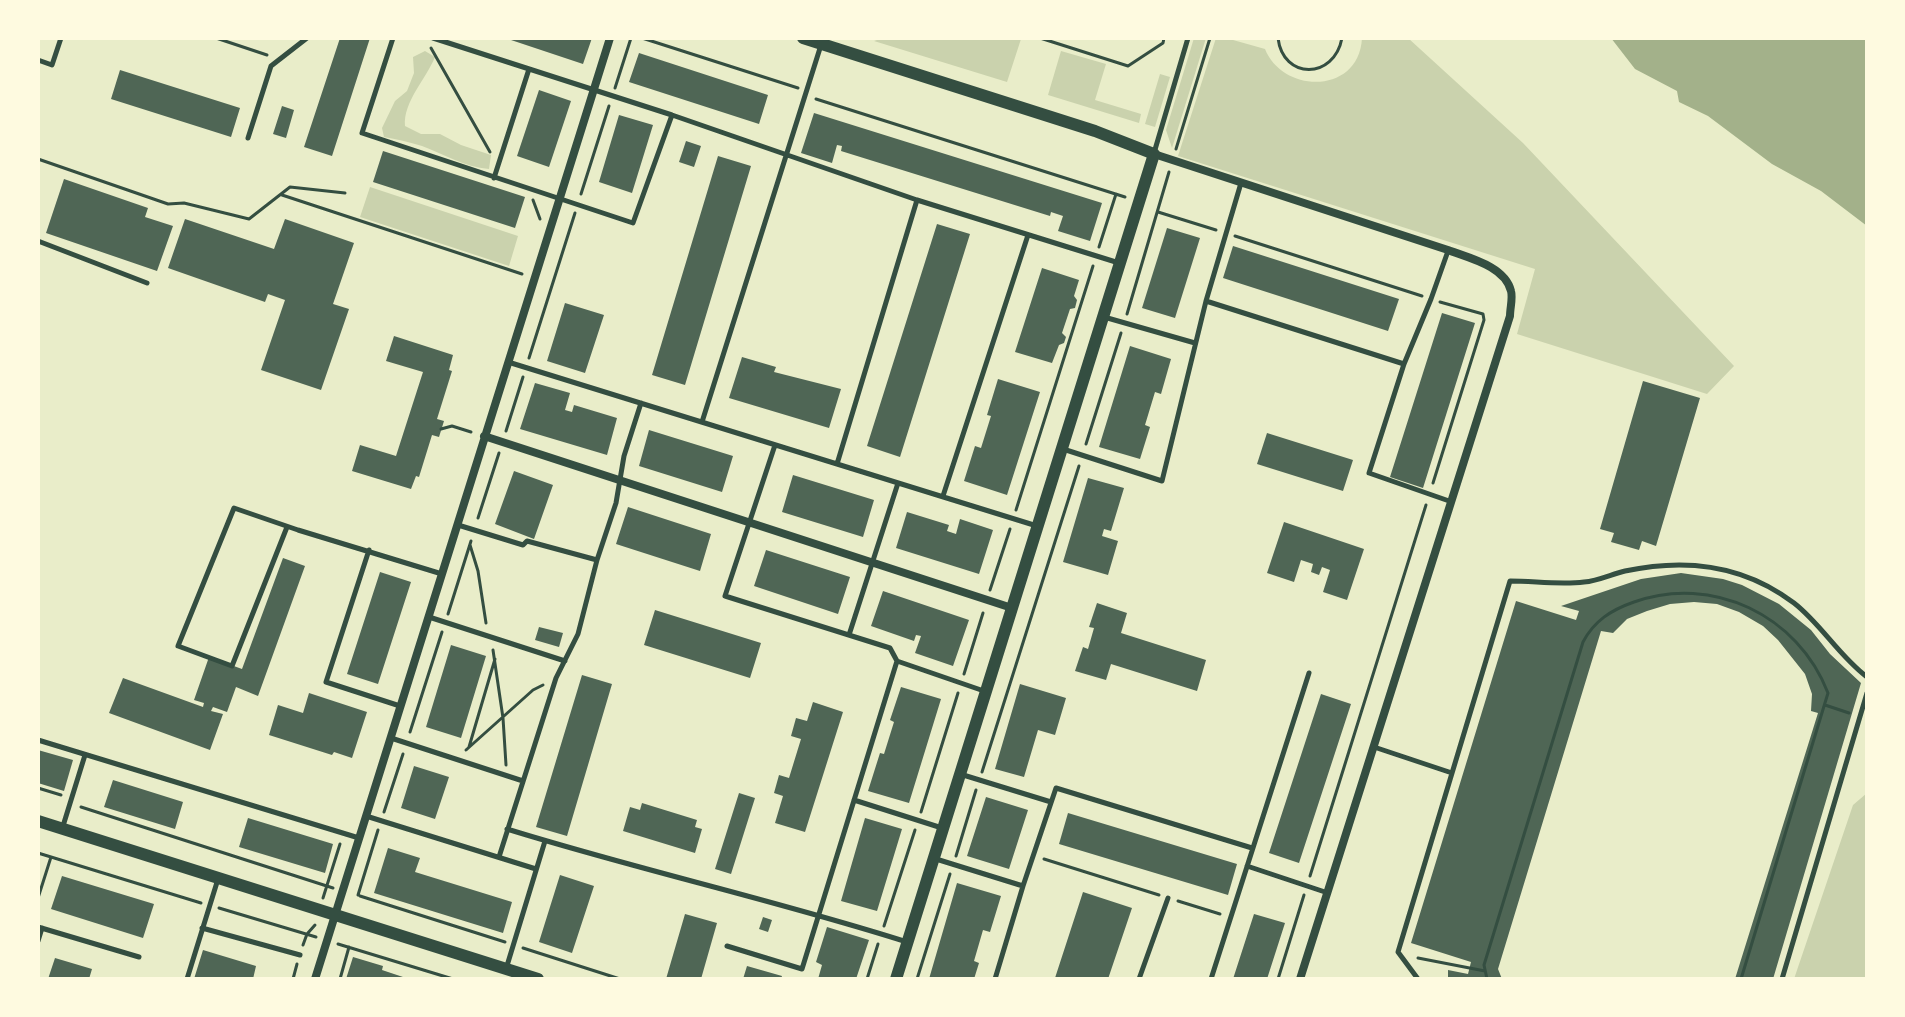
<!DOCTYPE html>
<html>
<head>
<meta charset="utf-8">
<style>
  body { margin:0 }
  #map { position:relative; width:1905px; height:1017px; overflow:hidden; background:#e9edc9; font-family:Literata,serif }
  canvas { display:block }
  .frame { position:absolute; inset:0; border:40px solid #fefae0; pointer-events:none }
</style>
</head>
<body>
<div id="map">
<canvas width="1905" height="1017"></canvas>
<div class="frame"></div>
</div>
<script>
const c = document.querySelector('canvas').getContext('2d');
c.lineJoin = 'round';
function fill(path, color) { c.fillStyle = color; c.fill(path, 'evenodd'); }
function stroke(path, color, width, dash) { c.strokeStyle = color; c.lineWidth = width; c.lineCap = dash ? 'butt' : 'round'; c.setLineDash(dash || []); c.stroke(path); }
fill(new Path2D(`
  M883,38H1016L1021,39L1007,82L874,41Z
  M1194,38H1206L1172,148L1166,130Z
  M1216,38H1226L1265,49C1283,94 1359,95 1362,38H1408L1523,143L1734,366L1707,394L1517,334L1535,269L1178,156Z
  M425,51L435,57C426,79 403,102 405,126L421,134H440L461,145L491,155L489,169C464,167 444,154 422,146C409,142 396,139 384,137L382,128L395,101L407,91L414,73L413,57Z
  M1061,51L1106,64L1095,100L1141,114L1139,123L1048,95Z
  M1160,74L1170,77L1155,127L1145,124Z
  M370,187L518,236L509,266L360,217Z
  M1867,793V979H1794L1853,805Z`), '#cad2ad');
fill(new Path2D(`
  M1611,38H1867V226L1821,191L1772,164L1708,116L1679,102L1677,91L1635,69Z`), '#a3b18a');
fill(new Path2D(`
  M340,38H370L332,156L304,147Z
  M505,38H592L583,64Z
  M639,53L768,95L759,124L629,82Z
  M120,70L240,108L231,137L111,99Z
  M539,90L571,101L549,167L517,156Z
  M282,106L294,110L286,138L273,134Z
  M814,113L1102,203L1090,241L1058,231L1063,216L1051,212L1050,216L841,151L842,146L837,145L832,163L801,153Z
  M619,115L653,125L632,193L599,182Z
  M686,141L701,146L694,167L679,162Z
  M383,151L525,197L515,228L373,182Z
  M718,156L751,166L685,385L652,375Z
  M64,179L148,208L145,217L173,226L157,271L46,233Z
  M185,219L274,249L285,219L354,243L333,304L349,309L321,390L261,370L285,300L268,294L265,302L168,268Z
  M937,224L970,234L900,457L867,446Z
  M1167,228L1200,238L1175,318L1142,308Z
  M1233,246L1399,299L1388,331L1223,278Z
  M1042,268L1079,280L1074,296L1077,300L1075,308L1070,309L1062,333L1066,337L1064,343L1059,345L1052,363L1015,352Z
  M565,303L604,315L585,373L547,361Z
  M1442,313L1475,323L1423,488L1390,477Z
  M394,336L453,355L449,370L452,371L437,419L444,421L439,437L432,435L419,477L416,476L411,489L352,471L360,445L396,456L423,372L386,361Z
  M1130,346L1171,359L1161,394L1155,392L1145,425L1150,427L1140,459L1099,447Z
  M742,357L776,367L774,372L841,389L829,428L729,398Z
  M998,379L1040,392L1007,495L964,481L975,446L981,448L991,416L987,415Z
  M1643,381L1700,398L1656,546L1642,541L1639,550L1611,542L1614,533L1600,529Z
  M535,383L570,393L565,410L572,412L574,405L617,418L607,455L520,429Z
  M649,430L733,456L722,492L639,466Z
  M1267,433L1353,460L1343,491L1257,464Z
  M514,471L553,485L534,539L495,524Z
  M793,475L874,500L863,537L782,512Z
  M1088,478L1124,488L1111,531L1104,529L1102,536L1118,541L1108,575L1063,562Z
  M628,507L711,534L700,571L616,544Z
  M907,512L949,525L947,531L956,534L960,519L993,530L979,574L896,548Z
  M1284,522L1364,549L1347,600L1323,592L1330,570L1322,567L1319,575L1311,572L1313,564L1301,560L1294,582L1267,573Z
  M766,550L850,577L838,614L754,586Z
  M283,558L305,566L258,696L236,687L227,712L213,707L211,711L223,714L210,750L109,713L123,678L203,707L204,703L194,700L209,657L242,669Z
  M380,572L411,582L378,684L347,674Z
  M1681,573L1723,579L1742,585L1779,604L1811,630L1830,654L1861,683L1773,979H1735L1818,713L1811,711L1812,694L1805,674L1778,640L1763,626L1739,612L1717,604L1694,602L1670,604L1647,611L1627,619L1613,633L1601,631L1498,969L1502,979H1448V970L1468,974L1471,962L1411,943L1516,601L1576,620L1579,611L1561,606L1641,579Z
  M883,591L969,620L953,666L915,653L921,636L916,635L914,641L871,626Z
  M1097,603L1127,613L1121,633L1206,660L1197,691L1111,664L1106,680L1075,671L1083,647L1088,649L1094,628L1089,627Z
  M655,610L761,643L750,678L644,645Z
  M539,627L563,633L559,647L535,640Z
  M451,645L486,656L461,738L426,727Z
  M582,675L612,684L567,836L536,827Z
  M1020,684L1066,698L1055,735L1038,730L1024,777L995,769Z
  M901,687L941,699L909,803L868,791L880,753L884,754L894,722L890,720Z
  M309,693L367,712L352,758L334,752L332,755L269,735L278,705L303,713Z
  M1321,694L1351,704L1299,863L1269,853Z
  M813,702L843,712L805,832L775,823L783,796L774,793L779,775L789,778L801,739L791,736L796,718L807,721Z
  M38,750L73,760L64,791L38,783Z
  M414,766L449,777L435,819L401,808Z
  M113,780L183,802L175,829L104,807Z
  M739,793L755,798L731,874L715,869Z
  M986,797L1028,810L1009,869L967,856Z
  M642,803L697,820L695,827L702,829L695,853L623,831L630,807L640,810Z
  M1068,813L1237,864L1228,895L1059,844Z
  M248,818L333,844L325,873L239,847Z
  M865,818L902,829L877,911L841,901Z
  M388,848L420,858L415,872L512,902L503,933L374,893Z
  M560,875L594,886L572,953L539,942Z
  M62,876L154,904L143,938L51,909Z
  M957,883L1001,896L990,932L983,930L974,961L979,963L974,979H929Z
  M1083,892L1132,908L1108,979H1058L1055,978Z
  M685,914L717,923L701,979H666Z
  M1254,914L1285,923L1267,979H1233Z
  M763,917L772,920L768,932L759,929Z
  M827,927L869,940L856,979H818L822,965L816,962Z
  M203,950L256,966L253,979H194Z
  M353,957L383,966L382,970L409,979H346Z
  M55,958L92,969L89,979H48Z
  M747,966L782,976L781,979H743Z`), '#4f6655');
stroke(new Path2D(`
  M216,38L267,55
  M642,38L798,88
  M1040,38L1128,66L1163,43L1164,38
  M1278,38C1283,80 1334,80 1342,38
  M431,48L490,152
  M615,88L631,38
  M816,99L1125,197
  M1176,149L1210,38
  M38,159L168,204L184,203L249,219L290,187L345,193
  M581,194L609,106
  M282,195L522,274
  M533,200L540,219
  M1158,212L1216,230
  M1235,236L1422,296
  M1099,247L1116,194
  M1127,314L1169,172
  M529,358L575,213
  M441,429L452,426L471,432
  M506,431L523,377
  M1086,444L1121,333
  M1433,483L1484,320L1483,314L1440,302
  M1016,510L1093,266
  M478,518L499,453
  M470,545L478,571L486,623
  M990,590L1010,529
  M448,614L471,541
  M493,650L503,718L506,765
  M964,674L983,613
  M1825,705L1849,713
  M410,732L442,632
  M469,747L495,659
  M466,750L533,690L543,685
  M982,772L1079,466
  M38,788L61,795
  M81,807L333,888
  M384,812L403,754
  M921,812L958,693
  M38,853L201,903
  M956,856L976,790
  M1044,859L1159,895
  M1310,876L1426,505
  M358,895L378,830
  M360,896L505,942
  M38,898L51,857
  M323,898L340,844
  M1178,901L1220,914
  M219,908L316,937
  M884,926L915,830
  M338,944L453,979
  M303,945L307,934L315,925
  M523,948L620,979
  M1418,958L1485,971
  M293,979L297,964
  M340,979L349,947
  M867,979L878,944
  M917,979L950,874
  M1278,979L1304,895
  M1487,979L1484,965L1583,642C1594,621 1611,610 1634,602C1712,574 1798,615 1828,693L1741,979`), '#344e41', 3);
stroke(new Path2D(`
  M393,38L362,133L633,223L672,115
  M433,38L672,115L917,200L1119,263
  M38,60L52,65L61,38
  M248,138L271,66L307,38
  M1154,153L1188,38
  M494,178L529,69
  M38,241L147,283
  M1448,251L1431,299L1404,364L1369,473L1452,502
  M1206,301L1404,364
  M1104,317L1195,343
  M508,362L1037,526
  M702,422L821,45
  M775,445L725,596L890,648L897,661L984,691
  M1063,449L1162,481L1206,301L1241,183
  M837,464L917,200
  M943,496L1028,235
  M458,525L523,545L527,541L597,560
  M287,527L232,666L178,646L234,508L298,530L442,574
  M369,550L326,682L400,706
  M429,617L565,661
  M849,635L898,483
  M391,738L523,781
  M38,740L359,838
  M1374,747L1452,773
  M960,774L1051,802
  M854,800L942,828
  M366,816L536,869
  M63,826L85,755
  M507,829C639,870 775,900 907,942
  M499,857L556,678L578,634L597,560L616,503L624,456L641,403
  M936,859L1023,886L1056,788L1252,848
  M1247,866L1328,893
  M38,927L139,957
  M202,928L300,955
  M38,941L42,928
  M727,946L802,969L897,661
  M506,969L545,841
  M187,979L218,879
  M995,979L1023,886
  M1139,979L1168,898
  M1211,979L1309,673
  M1418,979L1398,952L1510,581C1534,581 1560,585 1584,582C1598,581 1612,574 1625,571C1685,558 1744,565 1794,603C1821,624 1839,656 1867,677
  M1782,979L1867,693`), '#344e41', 5);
stroke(new Path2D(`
  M1154,154L1448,250C1469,258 1505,266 1511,291C1513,298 1510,308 1510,316L1300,979
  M484,436L1012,608
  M315,979L610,38`), '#344e41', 8);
stroke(new Path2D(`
  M803,38L1095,131L1154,154L896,979
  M38,821L538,979`), '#344e41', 12);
</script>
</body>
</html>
